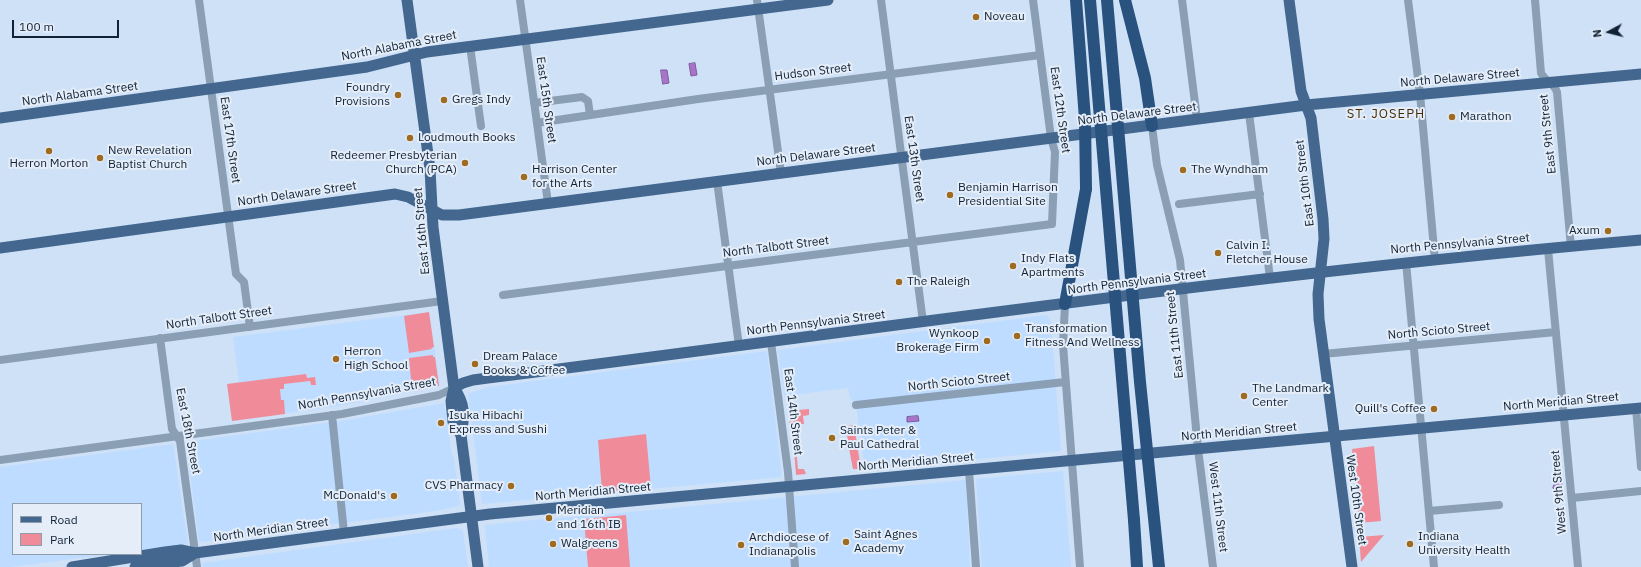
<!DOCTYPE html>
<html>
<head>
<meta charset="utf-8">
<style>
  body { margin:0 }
  #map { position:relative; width:1641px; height:567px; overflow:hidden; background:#cfe1f7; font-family:"IBM Plex Sans",sans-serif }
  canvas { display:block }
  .legend { position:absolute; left:12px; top:503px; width:130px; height:52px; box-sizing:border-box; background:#e4edf8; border:1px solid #8f9caa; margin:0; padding:5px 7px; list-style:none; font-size:12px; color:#102235 }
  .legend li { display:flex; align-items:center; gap:8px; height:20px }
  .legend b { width:20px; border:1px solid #8f9caa }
  .north { position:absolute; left:1589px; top:12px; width:40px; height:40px; -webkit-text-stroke:3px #e4edf8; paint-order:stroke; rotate:263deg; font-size:11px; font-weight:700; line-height:16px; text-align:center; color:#102235 }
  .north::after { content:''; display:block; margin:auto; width:14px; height:18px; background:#102235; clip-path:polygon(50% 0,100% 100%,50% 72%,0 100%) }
  .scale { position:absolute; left:12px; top:20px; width:107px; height:18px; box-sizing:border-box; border:2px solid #102235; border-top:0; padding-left:5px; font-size:12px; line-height:14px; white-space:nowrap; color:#102235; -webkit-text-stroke:3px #e4edf8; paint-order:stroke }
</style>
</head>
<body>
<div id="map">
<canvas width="1641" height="567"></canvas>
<ul class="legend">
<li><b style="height:5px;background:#43678e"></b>Road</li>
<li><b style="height:11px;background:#f08c99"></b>Park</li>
</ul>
<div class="north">N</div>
<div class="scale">100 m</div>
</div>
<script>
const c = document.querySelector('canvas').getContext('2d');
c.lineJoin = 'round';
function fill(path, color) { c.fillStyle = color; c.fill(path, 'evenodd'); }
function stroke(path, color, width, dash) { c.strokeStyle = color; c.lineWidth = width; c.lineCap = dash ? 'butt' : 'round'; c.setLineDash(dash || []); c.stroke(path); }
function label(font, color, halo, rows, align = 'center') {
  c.font = font + ' "IBM Plex Sans",sans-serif'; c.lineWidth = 4; c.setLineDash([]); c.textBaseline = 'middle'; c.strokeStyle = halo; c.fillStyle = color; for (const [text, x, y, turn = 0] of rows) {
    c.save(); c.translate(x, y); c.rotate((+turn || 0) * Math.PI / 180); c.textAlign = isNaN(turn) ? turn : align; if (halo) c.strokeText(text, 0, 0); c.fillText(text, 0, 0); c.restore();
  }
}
fill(new Path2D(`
  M429,312L440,386L338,406L232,421L227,384L239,382L233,337Z
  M1047,315L1051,322L1061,451L865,470L856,405L850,397L848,388L784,396L778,350Z
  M767,351L782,477L482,504L468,394L488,387Z
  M444,403L451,451L454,459L460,503L459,506L435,511L199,542L186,442L347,420Z
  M173,444L188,544L141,550V504H13V554H110L11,567H0V467Z
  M1063,471L1071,567H982L976,479Z
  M966,480L970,567H489L485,525L523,521L630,512Z
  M457,528L463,531L468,567H203L202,563Z`), '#bddcff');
fill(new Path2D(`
  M429,312L434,347L431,348L432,349L409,353L404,316Z
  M433,355V357H435L439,386L412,391L409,358Z
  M306,374L307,378L315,377L316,385H311L310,381L284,384V389H280L281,400H284L285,414L232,421L227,384Z
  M809,409V415L803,416L804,424H801V422L794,423L796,446H793L788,411Z
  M854,425L861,469H853C850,455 848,442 846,427L848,426Z
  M646,434L651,488L602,492L598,440Z
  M1374,446L1381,521L1359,523L1352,449Z
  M794,449H796L798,469H804L806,474L796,475Z
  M626,515L630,567H588L584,519Z
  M1384,535L1361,562L1359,537Z`), '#f08c99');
const water = new Path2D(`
  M695,63L697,75L691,76L689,64Z
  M661,70H667L669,83L663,84Z
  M918,416L919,421L907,422V417Z
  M1557,479L1560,480L1562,484L1560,490L1557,493L1553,488Z`);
fill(water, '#a974c8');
stroke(water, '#7b5b9c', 1);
stroke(new Path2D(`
  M199,0L236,274L244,282L250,327
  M520,0L548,203
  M757,0L781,173
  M881,0L923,322
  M1182,0L1197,119
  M1408,0L1420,94L1435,260
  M1535,0L1541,73C1545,81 1554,83 1557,92L1571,247
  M470,46L481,126
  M534,103L582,97L588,101L590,115
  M1249,113L1270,278
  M537,123L698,99L1040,55
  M1152,126L1157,165L1180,260L1198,449L1213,567
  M717,181L739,346
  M1179,204L1260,194
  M1548,249L1578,567
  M1406,262L1434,567
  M503,295L1052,224L1055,152L1051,138L1033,0
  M1065,304L1063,345L1080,567
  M160,338L172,429L180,441L197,567
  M771,342L788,472L795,567
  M1323,354L1556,332
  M0,360L442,301
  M856,405L1065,382
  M1636,408L1641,467
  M332,415L344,533
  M0,460L342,414L439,395L454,388
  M969,470L976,567
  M1572,498L1641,491
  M1429,511L1499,505`), '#8a9eb4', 8);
stroke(new Path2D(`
  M407,0L430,169L433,227L454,388L451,401L453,422L461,435L478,567
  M1289,0L1301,91L1311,118L1323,219L1324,239L1318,294L1319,319L1352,567
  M0,118L367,67L427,52L828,0
  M0,248L395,194L408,197L442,215H459L1306,105L1641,74
  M454,388L463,383L473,380C862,331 1250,274 1641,240
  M454,388C465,403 465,416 461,433
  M72,567L165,552L181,550L195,553L490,514L1641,408
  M135,567L182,561L195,553`), '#43678e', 11);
stroke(new Path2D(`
  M1125,0L1145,78L1152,126
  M1065,304L1086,189
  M1134,520L1137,567`), '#29527f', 12);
stroke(new Path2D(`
  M1076,0L1085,119L1086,189
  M1090,0L1134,520
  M1107,0L1140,382L1159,567`), '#29527f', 12);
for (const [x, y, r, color] of [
  [976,17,4,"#9e6b21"],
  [398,95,4,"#9e6b21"],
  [444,100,4,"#9e6b21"],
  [1452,117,4,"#9e6b21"],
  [410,138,4,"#9e6b21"],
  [49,151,4,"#9e6b21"],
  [100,158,4,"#9e6b21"],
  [465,163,4,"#9e6b21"],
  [1183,170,4,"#9e6b21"],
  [524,177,4,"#9e6b21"],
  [950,195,4,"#9e6b21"],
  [1608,231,4,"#9e6b21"],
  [1218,253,4,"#9e6b21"],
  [1013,266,4,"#9e6b21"],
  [899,282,4,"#9e6b21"],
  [1017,336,4,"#9e6b21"],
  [987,341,4,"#9e6b21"],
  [336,359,4,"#9e6b21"],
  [475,364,4,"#9e6b21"],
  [1244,396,4,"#9e6b21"],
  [1434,409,4,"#9e6b21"],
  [441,423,4,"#9e6b21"],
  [832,438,4,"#9e6b21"],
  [511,486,4,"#9e6b21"],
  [394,496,4,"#9e6b21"],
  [549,518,4,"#9e6b21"],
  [846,542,4,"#9e6b21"],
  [553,544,4,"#9e6b21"],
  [1410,544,4,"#9e6b21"],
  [741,545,4,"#9e6b21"]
]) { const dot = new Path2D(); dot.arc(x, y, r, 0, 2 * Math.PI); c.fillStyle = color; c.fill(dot); stroke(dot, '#e4edf8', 1.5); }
label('12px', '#102235', '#e4edf8', [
  ["Noveau",984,17],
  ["Foundry",390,88,"right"],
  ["Provisions",390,102,"right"],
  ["Gregs Indy",452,100],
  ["Marathon",1460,117],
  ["Loudmouth Books",418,138],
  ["New Revelation",108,151],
  ["Baptist Church",108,165],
  ["Redeemer Presbyterian",457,156,"right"],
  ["Church (PCA)",457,170,"right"],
  ["Herron Morton",49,164,"center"],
  ["Harrison Center",532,170],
  ["for the Arts",532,184],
  ["The Wyndham",1191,170],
  ["Benjamin Harrison",958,188],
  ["Presidential Site",958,202],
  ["Axum",1600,231,"right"],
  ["Calvin I.",1226,246],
  ["Fletcher House",1226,260],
  ["Indy Flats",1021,259],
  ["Apartments",1021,273],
  ["The Raleigh",907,282],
  ["Transformation",1025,329],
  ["Fitness And Wellness",1025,343],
  ["Wynkoop",979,334,"right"],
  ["Brokerage Firm",979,348,"right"],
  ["Herron",344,352],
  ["High School",344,366],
  ["Dream Palace",483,357],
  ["Books & Coffee",483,371],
  ["The Landmark",1252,389],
  ["Center",1252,403],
  ["Quill's Coffee",1426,409,"right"],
  ["Isuka Hibachi",449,416],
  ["Express and Sushi",449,430],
  ["Saints Peter &",840,431],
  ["Paul Cathedral",840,445],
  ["CVS Pharmacy",503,486,"right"],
  ["McDonald's",386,496,"right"],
  ["Meridian",557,511],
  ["and 16th IB",557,525],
  ["Saint Agnes",854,535],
  ["Academy",854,549],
  ["Indiana",1418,537],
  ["University Health",1418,551],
  ["Archdiocese of",749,538],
  ["Indianapolis",749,552],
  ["Walgreens",561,544]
], 'left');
label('12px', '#102235', '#e4edf8', [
  ["North Alabama Street",399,46,-11],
  ["Hudson Street",813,72,-7],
  ["North Delaware Street",1460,78,-5],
  ["North Alabama Street",80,94,-8],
  ["East 15th Street",546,100,82],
  ["East 12th Street",1060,110,82],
  ["North Delaware Street",1137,114,-7],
  ["East 9th Street",1548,134,-96],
  ["East 17th Street",230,140,82],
  ["North Delaware Street",816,155,-7],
  ["East 13th Street",914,159,82],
  ["East 10th Street",1305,183,-97],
  ["North Delaware Street",297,194,-8],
  ["East 16th Street",422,231,-95],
  ["North Pennsylvania Street",1460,244,-5],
  ["North Talbott Street",776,247,-7],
  ["North Pennsylvania Street",1137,282,-7],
  ["North Talbott Street",219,318,-8],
  ["North Pennsylvania Street",816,323,-7],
  ["North Scioto Street",1439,331,-5],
  ["East 11th Street",1175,335,-96],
  ["North Scioto Street",959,382,-6],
  ["North Pennsylvania Street",367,394,-10],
  ["North Meridian Street",1561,402,-5],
  ["East 14th Street",793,412,83],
  ["East 18th Street",188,431,79],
  ["North Meridian Street",1239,432,-5],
  ["North Meridian Street",916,462,-5],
  ["North Meridian Street",593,492,-5],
  ["West 9th Street",1559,492,-95],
  ["West 10th Street",1356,500,82],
  ["West 11th Street",1218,507,83],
  ["North Meridian Street",271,530,-8]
]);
c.letterSpacing = '1px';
label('13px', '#472e0b', '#e4edf8', [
  ["ST. JOSEPH",1386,114]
]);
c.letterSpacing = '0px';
</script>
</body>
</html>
